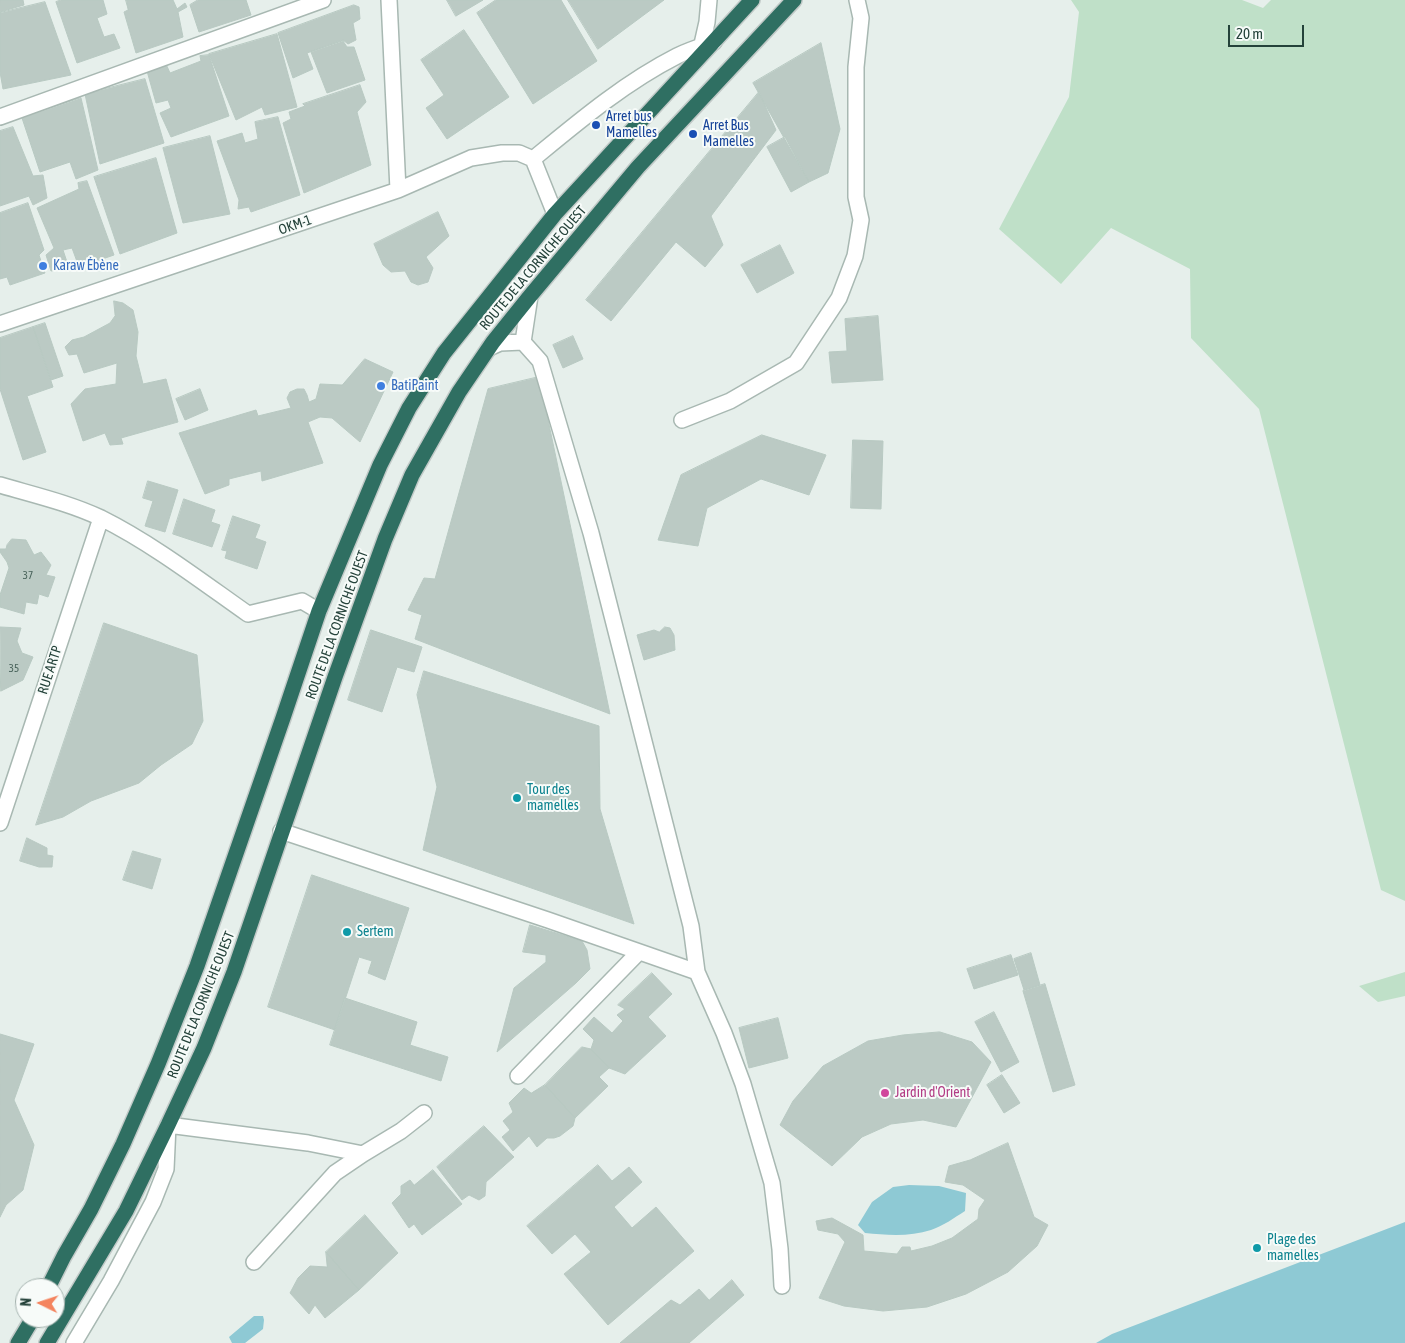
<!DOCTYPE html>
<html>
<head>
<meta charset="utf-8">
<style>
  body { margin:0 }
  #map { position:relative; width:1405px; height:1343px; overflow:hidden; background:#e6efeb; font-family:"Asap Condensed",sans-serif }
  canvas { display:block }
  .north { position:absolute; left:15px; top:1278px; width:50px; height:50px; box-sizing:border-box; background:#f7fbf9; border:1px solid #a3b1ad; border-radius:50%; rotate:274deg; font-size:14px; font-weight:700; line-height:20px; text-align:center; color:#24423a }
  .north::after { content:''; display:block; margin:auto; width:18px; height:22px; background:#f4845f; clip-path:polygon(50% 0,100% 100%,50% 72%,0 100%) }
  .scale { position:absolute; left:1228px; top:25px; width:76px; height:22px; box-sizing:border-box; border:2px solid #24423a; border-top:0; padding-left:6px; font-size:15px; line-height:18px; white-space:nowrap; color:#24423a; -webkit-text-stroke:4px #f7fbf9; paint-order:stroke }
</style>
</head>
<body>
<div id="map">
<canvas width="1405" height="1343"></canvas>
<div class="north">N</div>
<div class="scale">20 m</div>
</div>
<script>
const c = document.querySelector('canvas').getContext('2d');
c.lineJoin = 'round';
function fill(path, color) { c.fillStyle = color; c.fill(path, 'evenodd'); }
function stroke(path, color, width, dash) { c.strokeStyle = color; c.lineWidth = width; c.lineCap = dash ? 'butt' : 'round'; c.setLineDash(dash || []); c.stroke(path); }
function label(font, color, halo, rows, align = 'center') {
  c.font = font + ' "Asap Condensed",sans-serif'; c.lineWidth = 4; c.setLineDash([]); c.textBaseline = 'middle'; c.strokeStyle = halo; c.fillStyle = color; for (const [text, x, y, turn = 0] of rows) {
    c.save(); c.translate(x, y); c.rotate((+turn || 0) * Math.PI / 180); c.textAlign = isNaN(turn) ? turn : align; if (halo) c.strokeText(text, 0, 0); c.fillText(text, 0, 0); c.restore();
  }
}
fill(new Path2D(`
  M1071,0H1242L1263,8L1271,0H1405V901L1381,890L1259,409L1191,338L1190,269L1111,228L1061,284L999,229L1069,97L1079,12Z
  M1405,972V996L1378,1002L1359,986Z`), '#bfe0c8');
fill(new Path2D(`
  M909,1185L939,1186L966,1193L965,1211C954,1218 943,1226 931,1230C910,1237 886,1235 865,1233L858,1225L872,1202L893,1187Z
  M1405,1222V1343H1096L1112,1334Z
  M254,1316H263L264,1320L263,1329L245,1343H232L229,1337Z`), '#8ec9d4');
const building = new Path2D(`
  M0,0H23L24,5L0,12Z
  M61,0H103L107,14L97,18L104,37L114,34L120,48L77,63L56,2Z
  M126,0H173L177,9L185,3L187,7L178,12L183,37L136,53L124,12L128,10Z
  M198,0H246L251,15L199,32L190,5Z
  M447,0H483L456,16Z
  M496,0H561L597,61L533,104L477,13Z
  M568,0H664L598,49Z
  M45,2L71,75L3,89L0,72V13Z
  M354,5L359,7L360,19L353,23L356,40L348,44L343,40L307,53L313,69L293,78L278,33Z
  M464,30L509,97L447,139L426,108L444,95L421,60Z
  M277,34L297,107L265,115L262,107L236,120L209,54Z
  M343,41L347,47H354L365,80L327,93L311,52Z
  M821,43L840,129L828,173L809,182L753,83Z
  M209,55L229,116L171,137L160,113L171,108L168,100L156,103L147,71L166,64L170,73L201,61L200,56Z
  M145,79L164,143L100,164L85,94Z
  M360,85L366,102L357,112L371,165L304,193L283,123L291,119L289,112L305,106L303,104Z
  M759,92L776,130L711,216L723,245L705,267L676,242L611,321L586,300Z
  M81,98L98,170L76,179L70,162L40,172L22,118Z
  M278,117L300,195L251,212L249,207L238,209L239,200L217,141L242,133L245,143L258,139L255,122Z
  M13,127L33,176L43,175L47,198L33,205L29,196L0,206V131Z
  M210,136L230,214L183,223L163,148Z
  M785,137L809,182L791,192L767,147Z
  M156,158L177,233L120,254L94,177Z
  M87,181L114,255L79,267L72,248L63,250L69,268L51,271L46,255L54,248L37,208L79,189L78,183Z
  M28,203L44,250L39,255L45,273L10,285L7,277L0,279V213Z
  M438,212L449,236L426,257L433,268L428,282L418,285L411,282L405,271L391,272L383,265L374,244Z
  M780,245L794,273L757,293L741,265Z
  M114,301L123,303L133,310L138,332L136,356L143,384L166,379L178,422L121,438L123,444L110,445L105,433L83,441L71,404L85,389L116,384L117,363L84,373L77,354L69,355L65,347L72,340L84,337L110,323L115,316Z
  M878,316L883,380L832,383L829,352L847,351L845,319Z
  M45,323L63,376L51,380L33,327Z
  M33,327L53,387L27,396L46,452L23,460L0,389V338Z
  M573,336L583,359L563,368L553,345Z
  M365,359L393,372L360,442L332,418L320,417L308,422L323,463L262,481L261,471L229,479V485L205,494L179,433L256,410L258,416L291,408L287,398L290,392L297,389H304L307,395L309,402L316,399L320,384L342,385Z
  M539,377L610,714L415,639L422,615L408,610L424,578L435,579L488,389Z
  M200,389L208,410L185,420L176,399Z
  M762,435L826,455L809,495L761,479L707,508L698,546L658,540L681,475Z
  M853,440L883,441L881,509L851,508Z
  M148,481L178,490L165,532L145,526L153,501L143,498Z
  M184,499L215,510L211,522L220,525L212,547L173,534Z
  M233,516L260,525L255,538L266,542L257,569L225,558L227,551L222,550Z
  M12,539L26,540L34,555L41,552L51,565L46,575L55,577L48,597L39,594L37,604L26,602L24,614L0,607V595L9,568L7,562L0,552V549H6L7,545Z
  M104,623L197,655L203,721L192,744L161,765L139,783L91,801L63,817L36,825Z
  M0,627L21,628L17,641L22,653L33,657L23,680L1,691Z
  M665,627L670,628L674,635L675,650L644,660L637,635L654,630L659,632Z
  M371,630L422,647L414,672L397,667L382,712L348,700Z
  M424,671L599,726L600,809L634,924L423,850L437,787L417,695Z
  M27,838L47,848V855L53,856L52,867H39L20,861Z
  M133,851L161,859L152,889L123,880Z
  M312,875L409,908L385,980L368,973L372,961L359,957L335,1030L268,1007Z
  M530,925L582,941L587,950L590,969L576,983L497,1052L514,988L546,962V955L523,952Z
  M1031,953L1040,985L1024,990L1014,959Z
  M1011,955L1018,975L974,989L967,969Z
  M652,973L672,994L648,1017L666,1036L625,1074L609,1068L591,1049L594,1040L583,1029L594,1017L612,1033L623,1021L617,1015L625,1009L618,1005Z
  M1045,984L1075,1085L1053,1092L1023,991Z
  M345,998L417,1022L410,1045L448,1057L441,1081L330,1045Z
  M994,1012L1019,1062L1001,1072L975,1022Z
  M778,1018L788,1058L749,1068L739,1028Z
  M940,1032L972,1042L991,1062L956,1127L923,1120L891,1124L862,1137L832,1166L780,1125L793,1101L823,1066L868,1041L903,1035Z
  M0,1034L34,1044L14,1100L34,1145L23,1190L6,1205L0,1217Z
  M582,1047L591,1049L609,1068L599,1077L608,1086L575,1118L545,1085Z
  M1002,1075L1020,1103L1004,1113L987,1085Z
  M545,1085L575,1118L573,1126L560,1136L554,1138H547L537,1147L529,1136L513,1151L502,1137L510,1130L503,1121L513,1112L509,1103L524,1088L531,1093Z
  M484,1126L514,1157L486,1182L485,1196L479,1200L469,1195L462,1200L437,1167Z
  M1008,1143L1034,1217L1048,1225L1037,1246L1008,1272L966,1294L927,1307L883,1311L844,1306L819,1298L845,1242L838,1234L818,1230L816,1221L832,1218L863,1235L864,1251L897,1254L902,1247H910L911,1251L932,1246L952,1238L978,1219L979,1209L985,1200L963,1185L945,1182L949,1166L970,1160Z
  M598,1165L612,1181L629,1167L642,1182L614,1207L632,1228L656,1207L694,1251L608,1325L564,1274L591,1252L575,1234L552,1254L527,1226Z
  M433,1170L462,1204L422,1235L414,1224L409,1228L392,1203L401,1194V1186L410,1180L414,1185Z
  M365,1215L398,1253L359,1290L326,1252Z
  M326,1252L359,1290L325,1318L315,1305L309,1314L290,1293L298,1278L310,1266L327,1267Z
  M732,1280L744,1295L689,1343H620L671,1300L680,1305L699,1289L709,1300Z`);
fill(building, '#bbcac4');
stroke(building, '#b8c9c2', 1);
const minor = new Path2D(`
  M389,0L398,190
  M700,53L707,22L709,0
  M0,117L323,0
  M533,159C578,122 624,83 677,56C689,50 702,46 714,42
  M0,324L398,190L471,158L502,153H519L533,159L555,214
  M523,342L540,361L591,533L691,926L697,972L724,1033L743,1084L772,1183L780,1249L782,1286
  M523,342L530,296
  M489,348L500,343L523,342
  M682,420L730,401L796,363L839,298L855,256L861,220L856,197V67L861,18L857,0
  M0,485C34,495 69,503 101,518C153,544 201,581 248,614L302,601L319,611
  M0,823L101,518
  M281,831L548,920L697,972
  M518,1076L638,953
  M254,1262L335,1173L363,1154L401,1131L424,1113
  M74,1343L111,1281L153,1202L166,1169L168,1125L308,1143L363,1154`);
const highway = new Path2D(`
  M48,1288L64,1256L91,1209L123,1144L158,1064L197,966L283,718L319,611L380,465L409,408L444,353L555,214L752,0
  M18,1343L33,1318
  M47,1343L126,1211L168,1125L204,1048L234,972L335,677L385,539L412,475L459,392L493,342L530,296L638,167L794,0`);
stroke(minor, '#a8b8b2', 18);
stroke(highway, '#c2cac8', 18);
stroke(minor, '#fff', 15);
stroke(highway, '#2f6f62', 15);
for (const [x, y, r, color] of [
  [596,125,5,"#1a4fb4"],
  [693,134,5,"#1a4fb4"],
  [43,266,5,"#3f7fe0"],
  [381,386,5,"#3f7fe0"],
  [517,798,5,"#0f9aa8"],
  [347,932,5,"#0f9aa8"],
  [885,1093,5,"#d1479c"],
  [1257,1248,5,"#0f9aa8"]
]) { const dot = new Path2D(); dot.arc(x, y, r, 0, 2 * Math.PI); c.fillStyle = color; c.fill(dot); stroke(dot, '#f7fbf9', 2); }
label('11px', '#4a645c', null, [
  ["37",28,576],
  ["35",14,669]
]);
label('14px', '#164399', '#f7fbf9', [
  ["Arret bus",606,117],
  ["Mamelles",606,133],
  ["Arret Bus",703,126],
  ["Mamelles",703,142]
], 'left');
label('14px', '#24423a', '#f7fbf9', [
  ["OKM-1",295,225,-19],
  ["ROUTE DE LA CORNICHE OUEST",533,268,-50],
  ["ROUTE DE LA CORNICHE OUEST",337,625,-70],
  ["RUE ARTP",50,670,-72],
  ["ROUTE DE LA CORNICHE OUEST",201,1005,-68]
]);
label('14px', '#366cbe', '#f7fbf9', [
  ["Karaw Ébène",53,266],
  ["BatiPaint",391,386]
], 'left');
label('14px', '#0d838f', '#f7fbf9', [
  ["Tour des",527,790],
  ["mamelles",527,806],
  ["Sertem",357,932],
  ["Plage des",1267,1240],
  ["mamelles",1267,1256]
], 'left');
label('14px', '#b23c85', '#f7fbf9', [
  ["Jardin d'Orient",895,1093]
], 'left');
</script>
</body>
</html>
